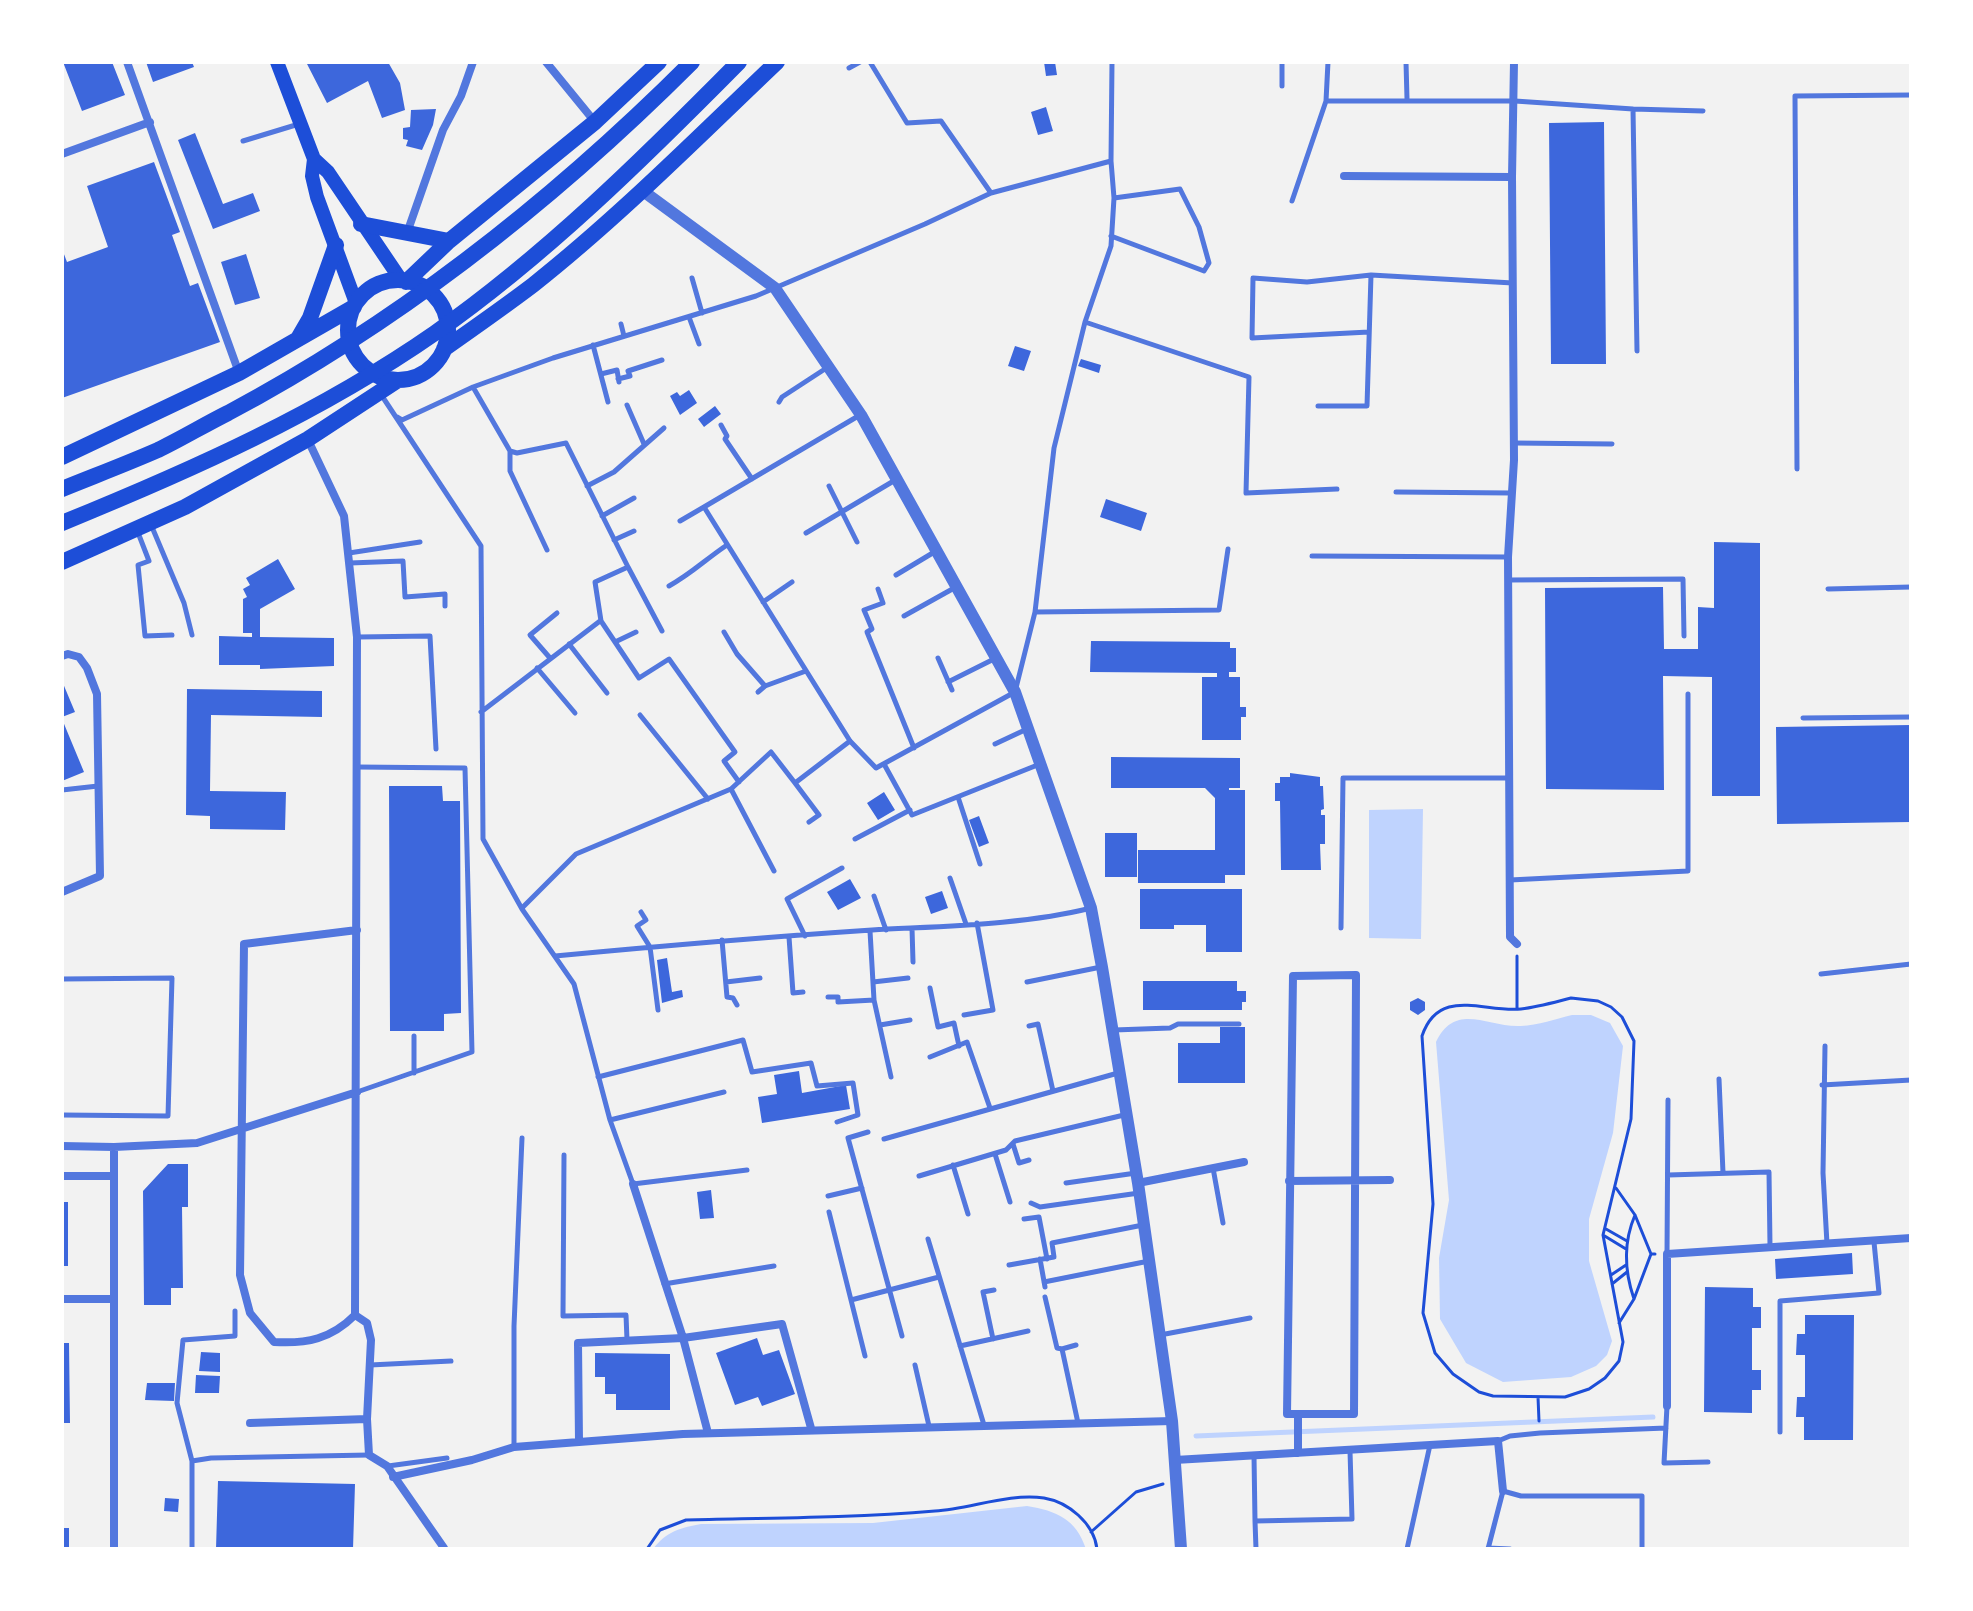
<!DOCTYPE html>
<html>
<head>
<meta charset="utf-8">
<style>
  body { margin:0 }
  #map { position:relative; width:1973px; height:1611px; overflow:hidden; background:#f2f2f2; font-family:Manrope,sans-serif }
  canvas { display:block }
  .frame { position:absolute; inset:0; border:64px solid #fff; pointer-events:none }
</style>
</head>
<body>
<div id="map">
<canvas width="1973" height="1611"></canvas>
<div class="frame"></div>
</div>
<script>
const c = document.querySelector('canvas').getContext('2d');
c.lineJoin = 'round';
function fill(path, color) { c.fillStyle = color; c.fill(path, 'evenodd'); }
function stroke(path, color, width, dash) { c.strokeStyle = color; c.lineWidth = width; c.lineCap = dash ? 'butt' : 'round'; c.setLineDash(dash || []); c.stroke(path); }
fill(new Path2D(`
  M1423,809L1421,939L1369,938V810Z
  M1572,1015H1591L1610,1023L1623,1046L1613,1133L1589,1219V1261L1612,1341L1607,1355L1596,1366L1571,1377L1503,1382L1466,1363L1440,1319L1439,1258L1449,1200L1436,1042C1456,1001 1488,1028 1521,1026C1538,1025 1556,1019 1572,1015Z
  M1027,1506C1057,1511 1076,1519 1086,1549H653C667,1531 680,1528 701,1524L873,1523Z`), '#bfd3fe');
stroke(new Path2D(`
  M1196,1436L1653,1417`), '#bfd3fe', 5);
fill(new Path2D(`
  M63,62H112L125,95L82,111Z
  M146,62H192L194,67L153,82Z
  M306,62H388L400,83L405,110L382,118L368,81L327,103Z
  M1044,62H1055L1057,75L1046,76Z
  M1046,107L1053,131L1038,135L1031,112Z
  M436,109L433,125L422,150L406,146L408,140L403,139V128L410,127L411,110Z
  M1604,122L1606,364H1551L1549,123Z
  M195,133L223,204L253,193L260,211L213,229L178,140Z
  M154,162L180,232L172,235L190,286L198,283L220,342L62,398V249L67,262L108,247L87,186Z
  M246,254L260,298L235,305L221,262Z
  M1015,346L1031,351L1024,371L1008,366Z
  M1081,359L1101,365L1099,373L1078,366Z
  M689,390L697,403L680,415L670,396L677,392L680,396Z
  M715,406L721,414L704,427L698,419Z
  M1106,499L1147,513L1141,531L1100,517Z
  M1714,542L1760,543V796H1712V677L1663,676L1664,790L1546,789L1545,588L1663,587L1664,649H1698V607L1714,608Z
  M278,559L295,589L260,609V637L334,638V666L260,669V665H219V636L252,637V633H243V599L247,597L243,589L250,585L246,578Z
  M1091,641L1230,642V648H1236V672H1229V677H1240V707H1246V717H1241V740H1202V677H1217V673L1090,672Z
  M62,681L75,712L62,717Z
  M187,689L322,691V717L211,715L210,791L286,792L285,830L210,829V816L186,815Z
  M62,719L84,772L62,781Z
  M1911,725V822L1777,824L1776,727Z
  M1111,757L1240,758V788H1229V790H1245V875H1225V883H1138V850H1215V798L1205,788H1111Z
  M1290,773L1320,777V786H1323L1324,809L1321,810V815H1325V844H1320L1321,870H1281L1280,801H1275V783H1280V777H1290Z
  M389,786H442L443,801H460L461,1013L444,1014V1031H390Z
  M884,792L895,810L878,820L867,803Z
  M979,816L989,843L979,847L969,820Z
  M1105,833H1137V877H1105Z
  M850,879L861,898L838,910L827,892Z
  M1140,889H1242V952H1206V925H1174V929H1140Z
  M942,891L948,908L931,914L925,897Z
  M667,958L672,992L682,990L683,997L662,1003L657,960Z
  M1143,981H1237V991H1246V1002H1242V1010H1143Z
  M1418,998L1425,1002V1010L1418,1015L1410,1010V1002Z
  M1220,1027H1245V1083H1178V1043H1220Z
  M799,1071L802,1093L846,1085L850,1109L762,1123L758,1097L777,1094L774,1075Z
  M168,1164H188V1207H182L183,1288H171V1305H144L143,1191Z
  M711,1190L714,1218L700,1219L697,1192Z
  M62,1202H68V1266H62Z
  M1852,1253L1853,1274L1776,1279L1775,1259Z
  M1705,1287L1753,1288V1307H1761V1328H1752V1370H1761V1390H1752V1413L1704,1412Z
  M1805,1315H1854L1853,1440H1804V1417H1796L1797,1397H1805V1355H1796L1797,1334H1805Z
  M757,1338L763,1355L779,1350L795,1394L762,1406L758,1397L735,1405L716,1353Z
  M62,1343H69L70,1423H62Z
  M201,1352L220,1353V1372L199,1371Z
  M595,1353L670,1354V1410H616V1394H605V1377H595Z
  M196,1375L220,1376L219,1393H195Z
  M147,1383H175L174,1401L145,1400Z
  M218,1481L355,1484L353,1549H216Z
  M165,1498L179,1499L178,1512L164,1511Z
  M62,1528H69V1549H62Z`), '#3d67dc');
stroke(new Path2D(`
  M1571,998L1598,1001L1611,1007L1622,1017L1634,1041L1631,1119L1603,1235L1623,1342L1619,1361L1605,1378L1589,1389L1565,1397L1493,1396L1479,1392L1453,1374L1435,1353L1423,1313L1433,1204L1422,1036C1439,986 1484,1013 1521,1009C1538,1007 1555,1002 1571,998Z
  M1517,1008V956
  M1616,1188L1635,1215L1651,1254
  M1606,1229L1627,1241
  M1603,1235L1626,1249
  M1611,1275L1626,1265
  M1612,1284L1627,1272
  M1634,1299C1624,1270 1623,1243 1635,1215
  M1619,1323L1634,1299L1651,1254H1655
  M1538,1397L1539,1421
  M1091,1532L1136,1492L1163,1484
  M647,1549L660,1530L686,1520C769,1518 852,1518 935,1511C970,1509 1008,1493 1044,1498C1068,1502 1094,1523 1097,1549`), '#1d4ed8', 3);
stroke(new Path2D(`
  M870,62L907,123L941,121L991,193
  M1406,62L1407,99
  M849,68L860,62
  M1282,86V62
  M1326,101L1328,62
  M1633,109L1703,111
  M243,141L299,124
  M1292,201L1326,101H1515L1633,109L1637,351
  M1111,236L1204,271L1209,263L1199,227L1180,189L1114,198
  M692,278L702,313
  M689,317L699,344
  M1085,322L1249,377L1246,493L1337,489
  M621,324L624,336
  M1369,332L1252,338L1253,278L1307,282L1371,275L1513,283
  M593,345L608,402
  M601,374L617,370L619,382
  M618,379L630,376L628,371L662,360
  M473,387L510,451L517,453L566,443L628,567L595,582L601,621L639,678L669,659L735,752L724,761L739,782
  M382,396L481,546L483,839L522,909L574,984L610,1120L633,1184L747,1170
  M779,402L782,397L828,367
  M627,405L644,444
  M1318,406H1367L1371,275
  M860,415L704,507L850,741L876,768L1015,692L1035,612L1054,448L1085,322L1111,246L1114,198L1111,161L1112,62
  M397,417L402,420L473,387L553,358L756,296L925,224L991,193L1111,161
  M721,425L727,436L725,439L752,479
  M1514,443L1612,444
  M510,451V471L547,550
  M1797,469L1795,96L1911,95
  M587,486L614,472L664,428
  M829,486L857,542
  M1396,492L1511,493
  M602,516L634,498
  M680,521L704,507
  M152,527L184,603L192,635
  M137,530L149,561L138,565L145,636L172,635
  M806,533L897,479
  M614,540L634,531
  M349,553L420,542
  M1312,556L1508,557
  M350,563L403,561L405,597L445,594V606
  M628,567L662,631
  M896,575L936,551
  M1508,580L1683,579L1684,636
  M669,586C691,574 706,559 727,545
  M878,589L883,603L864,610L872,629L867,632L914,748
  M1828,589L1911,587
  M763,602L792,582
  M1035,612L1219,610L1228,549
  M904,616L956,587
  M724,632L737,654L765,686
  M358,637L430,636L436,749
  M615,642L636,632
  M569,644L607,693
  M550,658L530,635L557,613
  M938,658L952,690
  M537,668L575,713
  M948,682L996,658
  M758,692L765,686L806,671
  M481,712L600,621
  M640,715L708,799
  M1803,718L1911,717
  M995,744L1027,729
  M884,764L912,815L1040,764
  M357,767L465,768L472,1052L357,1092
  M795,783L819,815L809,822
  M731,789L774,871
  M62,790L98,786
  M958,797L980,864
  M855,839L910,810
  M950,878L966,924
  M1510,880L1688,871V694
  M874,896L886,930
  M522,908L576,854L731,789L771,752L795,783L850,741
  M641,912L646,920L637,926L650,947L658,1010
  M912,928L913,962
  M1341,928L1343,778H1509
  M870,931L874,1000L891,1077
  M805,936L787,899L842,868
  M789,937L793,993L803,992
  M722,940L727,997L733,998L737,1005
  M555,956C661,946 766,937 872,930C941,926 1024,925 1091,908
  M1821,974L1911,964
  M62,979L172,978L168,1116L62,1115
  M726,982L760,978
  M873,982L908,978
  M1027,982L1101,967
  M930,988L938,1027L954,1023L959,1046
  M828,997H838V1002L874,1000
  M964,1015L993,1010L977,923
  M880,1025L910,1020
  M1029,1026L1038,1024L1053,1091
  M1114,1030L1170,1028L1178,1024H1239
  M414,1036V1073
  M1825,1046L1823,1173L1827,1244
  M930,1057L967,1042L990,1108
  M598,1077L743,1040L752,1072L811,1063L817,1086L853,1083L858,1115L837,1122
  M1719,1079L1723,1173
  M1822,1085L1911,1080
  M610,1120L724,1092
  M868,1132L848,1138L902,1336
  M884,1139L1118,1073
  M1013,1144L1019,1163L1029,1160
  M995,1154L1010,1202
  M564,1155L563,1316L626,1315L627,1340
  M953,1165L968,1214
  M1213,1168L1223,1223
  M1668,1175L1769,1172L1770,1246
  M919,1176L1006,1150L1015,1141L1124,1115
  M1066,1183L1136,1173
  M828,1196L862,1188
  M1031,1203L1040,1207L1139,1193
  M829,1212L865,1356
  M1024,1219L1039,1217L1047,1259
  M928,1239L984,1425
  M1667,1254L1668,1100
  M1040,1259L1045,1287
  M1009,1265L1054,1257L1052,1243L1143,1225
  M1044,1282L1149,1261
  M664,1284L774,1266
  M1045,1297L1057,1348L1062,1349L1078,1423
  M851,1300L939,1277
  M1160,1335L1250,1318
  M993,1339L983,1292L994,1290
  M960,1346L1028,1331
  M1062,1349L1076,1345
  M370,1365L451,1361
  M915,1365L929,1426
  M1667,1406L1664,1463L1708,1462
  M1780,1432V1301L1879,1293L1874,1242
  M1498,1441L1510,1436L1540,1433L1666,1428
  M514,1447V1326L522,1138
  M1254,1456L1255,1521L1352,1519L1350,1451
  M192,1461L211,1458L369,1455
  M388,1466L447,1458
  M1255,1521L1256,1549
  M1488,1548L1510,1549
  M192,1549V1461L177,1403L183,1340L235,1336V1311
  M1407,1549L1430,1445
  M1488,1549L1503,1491L1521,1496H1642V1549`), '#5277de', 5);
stroke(new Path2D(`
  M127,62L239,373
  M546,62L595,122
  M1514,62L1512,177L1514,460L1508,557L1510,937L1517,944
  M62,154L150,122
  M1344,176L1512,177
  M407,233L443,130L461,96L473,62
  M308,440L344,516L357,637L355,1315
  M62,656L68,654L79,657L87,668L97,694L100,876L62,892
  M1356,975L1354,1414H1287L1293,976Z
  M62,1146L114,1147L197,1143L357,1092
  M114,1147V1549
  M62,1176H114
  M1289,1181L1390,1180
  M1138,1183L1244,1162
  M633,1184L683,1338L708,1433
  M62,1299H114
  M355,1315C331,1339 307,1344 274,1342L250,1313L240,1275L244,944L357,930
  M355,1315L367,1323L371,1340L367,1419L369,1455L387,1466L444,1548
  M1667,1406V1254L1911,1238
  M250,1423L367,1419
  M579,1442L578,1343L683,1338L782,1324L811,1428
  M1298,1453V1414
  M1175,1460L1498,1441L1503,1491
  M393,1477L472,1460L514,1447L683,1434L1172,1421`), '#5277de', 8);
stroke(new Path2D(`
  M643,191L775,288L861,415L1015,692L1091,908L1102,967L1138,1183L1172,1421L1181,1549`), '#5277de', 12);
stroke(new Path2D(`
  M277,62L314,159L312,176L317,197L356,303
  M314,159L328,172L401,280`), '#1d4ed8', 14);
stroke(new Path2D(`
  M361,224L449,241
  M348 330a50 50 0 1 1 100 0a50 50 0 1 1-100 0Z
  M406,282L449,241L595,122L659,62
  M299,337L310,318L336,245
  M444,349C474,328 504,307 533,285C620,216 697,138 777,62
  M62,457L239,373L354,307
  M62,562L185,507L308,439L398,380`), '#1d4ed8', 16);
stroke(new Path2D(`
  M62,489C94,476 126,464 158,450C181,439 204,425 228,413C399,322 555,199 692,62
  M62,523C192,470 320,413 435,333C546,255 644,158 739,62`), '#1d4ed8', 16);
</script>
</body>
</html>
